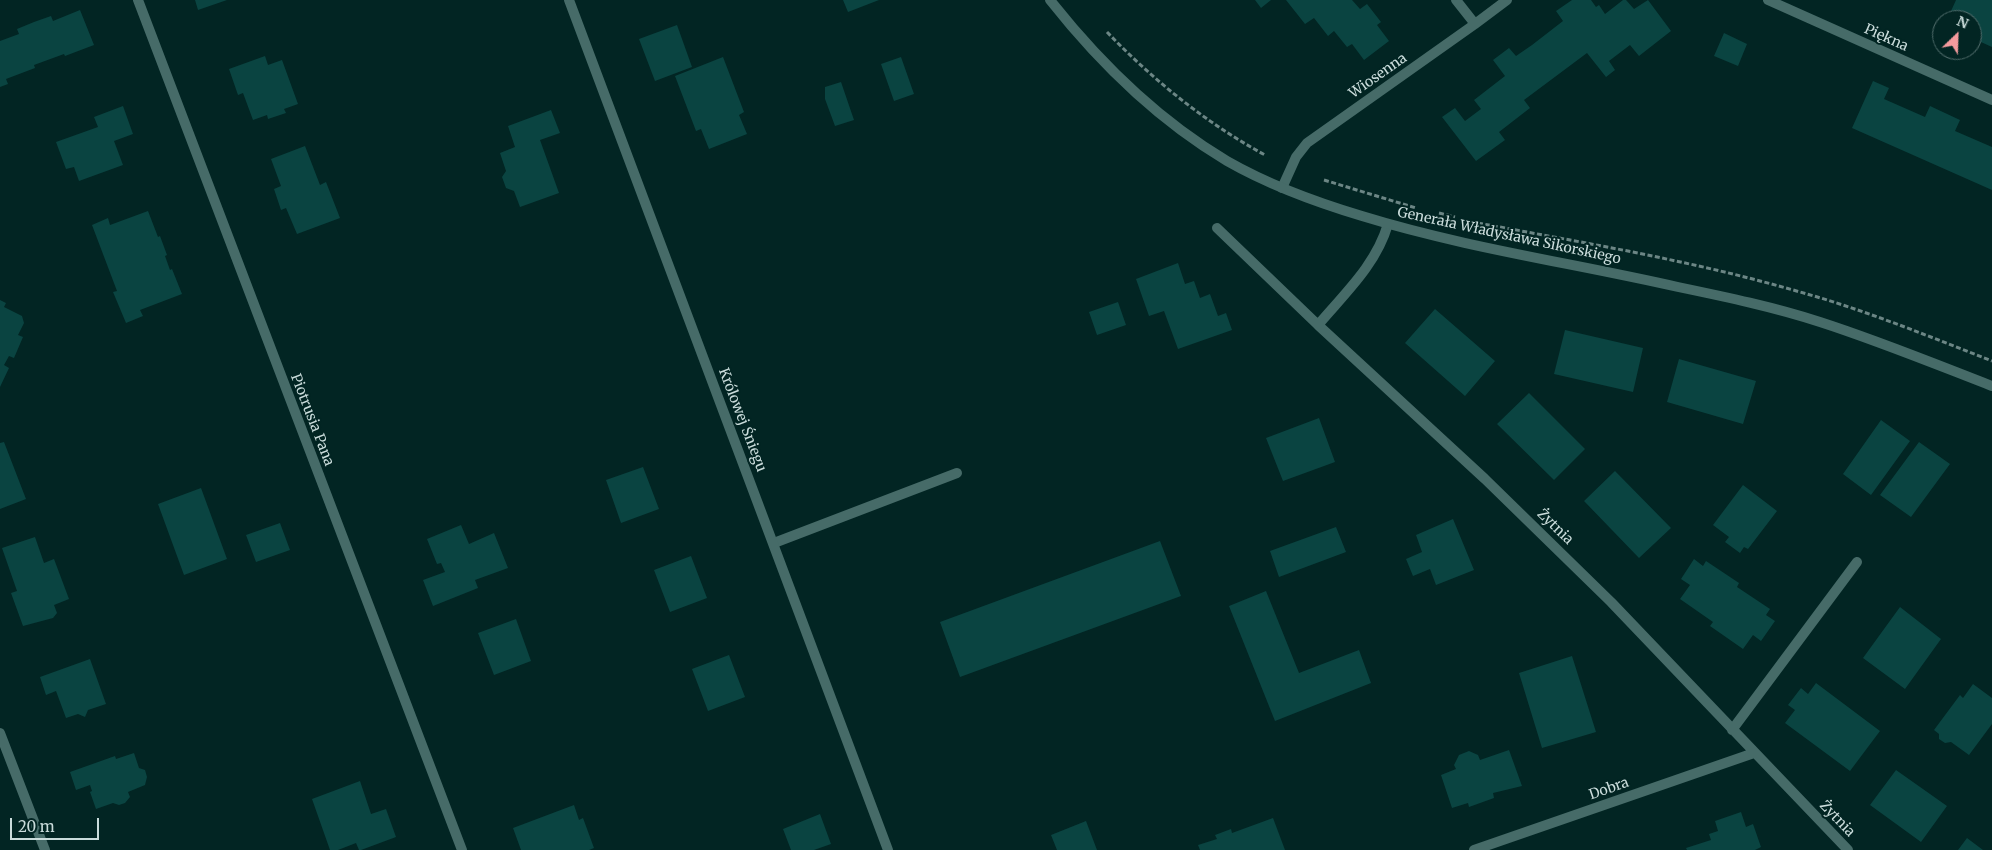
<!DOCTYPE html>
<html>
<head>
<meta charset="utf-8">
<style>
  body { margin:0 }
  #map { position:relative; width:1992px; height:850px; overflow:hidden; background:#022523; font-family:Merriweather,serif }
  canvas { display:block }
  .north { position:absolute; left:1932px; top:10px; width:50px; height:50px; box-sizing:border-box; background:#022523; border:1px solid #526e6d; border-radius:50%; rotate:24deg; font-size:14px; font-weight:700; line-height:20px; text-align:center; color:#cadcdb }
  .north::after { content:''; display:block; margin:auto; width:18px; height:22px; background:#f59b9e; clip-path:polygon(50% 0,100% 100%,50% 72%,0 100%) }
  .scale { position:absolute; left:10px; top:818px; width:89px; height:22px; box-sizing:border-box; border:2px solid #cadcdb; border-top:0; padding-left:6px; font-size:15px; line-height:18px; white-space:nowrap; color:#cadcdb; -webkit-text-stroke:4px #022523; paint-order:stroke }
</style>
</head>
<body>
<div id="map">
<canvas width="1992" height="850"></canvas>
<div class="north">N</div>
<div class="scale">20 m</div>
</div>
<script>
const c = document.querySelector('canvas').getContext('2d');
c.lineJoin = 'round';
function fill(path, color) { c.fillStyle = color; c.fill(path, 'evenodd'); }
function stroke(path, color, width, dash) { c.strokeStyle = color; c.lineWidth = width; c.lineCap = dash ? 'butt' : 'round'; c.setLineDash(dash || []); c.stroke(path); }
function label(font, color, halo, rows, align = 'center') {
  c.font = font + ' Merriweather,serif'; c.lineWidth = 4; c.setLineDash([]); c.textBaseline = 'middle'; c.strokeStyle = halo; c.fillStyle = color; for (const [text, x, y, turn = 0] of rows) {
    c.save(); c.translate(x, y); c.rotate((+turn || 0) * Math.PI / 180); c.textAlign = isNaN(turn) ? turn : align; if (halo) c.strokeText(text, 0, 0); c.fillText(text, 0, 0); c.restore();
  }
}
fill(new Path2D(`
  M195,0H227L198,10Z
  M843,0H879L848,12Z
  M1255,0H1271L1261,8Z
  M1286,0H1352L1360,9L1367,4L1381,22L1377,25L1389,41L1364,60L1352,44L1347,47L1334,31L1328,36L1314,18L1305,24Z
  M1572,0H1591L1596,7L1599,5L1605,14L1623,0H1626L1634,9L1648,0L1671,31L1639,56L1630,45L1609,61L1615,70L1606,77L1587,53L1524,100L1530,108L1499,132L1505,140L1476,161L1442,117L1455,108L1465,121L1481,109L1474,100L1505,76L1493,60L1509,48L1516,56L1532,45L1563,21L1556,11Z
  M1956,0H1992V47L1972,38V20H1947Z
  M80,10L94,45L65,56L64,54L34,65L35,68L6,79L8,84L0,87V41L19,34L17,29L34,22L51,16L53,21Z
  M677,25L692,67L655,81L639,39Z
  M1724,33L1747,44L1738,66L1714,56Z
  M265,56L268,65L282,60L298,104L284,109L286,113L268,119L267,115L253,120L243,93L238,95L229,69Z
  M723,57L744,112L739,115L747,134L709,149L701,129L696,131L675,76Z
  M901,57L914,94L894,101L881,64Z
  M1873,81L1889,88L1884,99L1925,117L1930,106L1960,120L1955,131L1992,147V190L1852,128Z
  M841,82L854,120L835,126L825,99V87Z
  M123,106L133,134L114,141L123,165L79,181L74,167L66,169L56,142L98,127L94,117Z
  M551,110L560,133L540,140L559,193L520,207L514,191L506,188L502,177L506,171L500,153L515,147L508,126Z
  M305,146L320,185L326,182L340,218L297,234L286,208L281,210L274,189L281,186L271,159Z
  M148,211L158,237L160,236L167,255L165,256L170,270L172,269L182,294L140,310L143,316L126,323L113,292L117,291L92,225L108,218L110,225Z
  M1178,263L1185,284L1194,281L1200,298L1210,294L1218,316L1226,313L1232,330L1178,349L1164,311L1149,316L1136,279Z
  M0,300L6,303L4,307L22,316L24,323L18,335L23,337L14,358L9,356L4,365L9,368L0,387Z
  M1118,302L1126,325L1097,335L1089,312Z
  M1435,309L1495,361L1465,396L1405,343Z
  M1565,330L1643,348L1633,392L1554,374Z
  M1679,359L1756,381L1743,424L1667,402Z
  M1529,393L1585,449L1554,480L1497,424Z
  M1319,418L1335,462L1283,481L1266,438Z
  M1881,420L1910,441L1871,495L1843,474Z
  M4,442L26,499L0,509V443Z
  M1919,442L1950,464L1911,517L1880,495Z
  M643,467L659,509L621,523L606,480Z
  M1615,471L1671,528L1639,558L1584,501Z
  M1743,485L1777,511L1748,549L1744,547L1740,553L1725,542L1729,537L1713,525Z
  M201,488L227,559L184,575L158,504Z
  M1453,519L1474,570L1436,585L1430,569L1413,576L1406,559L1422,552L1416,535Z
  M280,523L290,550L256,562L246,535Z
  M461,525L469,544L494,533L508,568L475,580L478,588L433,606L423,580L445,572L441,563L437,564L427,539Z
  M1336,527L1346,552L1279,577L1270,551Z
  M35,537L44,563L54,559L69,599L54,605L57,613L53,618L23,626L11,593L17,591L2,548Z
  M1160,541L1181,596L960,677L940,622Z
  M691,556L707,598L670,612L654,570Z
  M1694,559L1703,566L1706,561L1739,583L1737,587L1770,609L1766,615L1775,621L1761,641L1753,635L1743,649L1710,626L1713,622L1680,599L1690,585L1681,579Z
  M1266,591L1299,673L1359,650L1371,683L1275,721L1229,606Z
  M1900,607L1941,639L1905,689L1863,658Z
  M516,619L531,661L494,675L478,633Z
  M729,655L745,697L708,711L692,669Z
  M1572,656L1596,732L1542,748L1519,673Z
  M90,659L106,704L88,710L85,717L78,714L66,718L56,691L46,695L40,677Z
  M1816,683L1880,731L1850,771L1785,723L1795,710L1788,705L1801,688L1808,694Z
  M1973,684L1992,698V724L1969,755L1951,742L1945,743L1939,739V734L1934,730L1960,695L1963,698Z
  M1509,750L1522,786L1493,793L1494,798L1469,807L1468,803L1452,808L1441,775L1456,769L1454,765L1459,755L1469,751L1478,755L1480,760Z
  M134,753L139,768L145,770L147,777L145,785L128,792L130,797L125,803L119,805L113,803L96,809L90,792L92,791L90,785L76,790L70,772L115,756L116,759Z
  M1896,770L1947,806L1921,842L1870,805Z
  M360,781L371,814L386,809L396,837L361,850H359L356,843L338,850H330L312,799Z
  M574,805L579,820L583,818L594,848L589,850H521L513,828Z
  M1741,812L1746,827L1753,824L1761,847L1755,850H1687L1686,848L1711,840L1709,834L1718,831L1715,821Z
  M820,814L831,844L814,850H791L783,829Z
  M1273,818L1285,850H1200L1198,845L1217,839L1215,835L1231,829L1232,833Z
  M1086,821L1097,850H1057L1051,835Z
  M1967,838L1983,850H1958Z`), '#0a4441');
stroke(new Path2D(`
  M1107,32C1153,80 1206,123 1265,155
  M1324,180L1416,208
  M1439,213L1455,217
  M1478,223C1585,243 1694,261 1800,292C1865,310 1928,336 1992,361`), '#6c8685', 3, [5, 2.5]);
stroke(new Path2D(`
  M774,543L957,473`), '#466b68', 10);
stroke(new Path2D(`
  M138,0L462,850
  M569,0L888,850
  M1456,0L1475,24
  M1768,0L1992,100
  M1282,188L1296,157L1307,143L1475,24L1507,0
  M1388,224C1376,265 1345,293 1318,325L1485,479L1611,602L1848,850
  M1217,228L1318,325
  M1732,730L1857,562
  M0,733L45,850
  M1474,850L1754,753`), '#466b68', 10);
stroke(new Path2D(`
  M1050,0C1099,62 1158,120 1227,161C1269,185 1315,202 1362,216C1466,248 1573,263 1678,287C1726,297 1774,307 1820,322C1879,341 1935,364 1992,386`), '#466b68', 10);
label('14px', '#cadcdb', '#022523', [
  ["Piękna",1886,38,24],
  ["Wiosenna",1378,76,-35],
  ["Generała Władysława Sikorskiego",1509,236,12],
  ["Piotrusia Pana",312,420,69],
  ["Królowej Śniegu",742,420,69],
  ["Żytnia",1555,527,44],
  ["Dobra",1609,789,-19],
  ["Żytnia",1837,819,46]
]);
</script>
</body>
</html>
